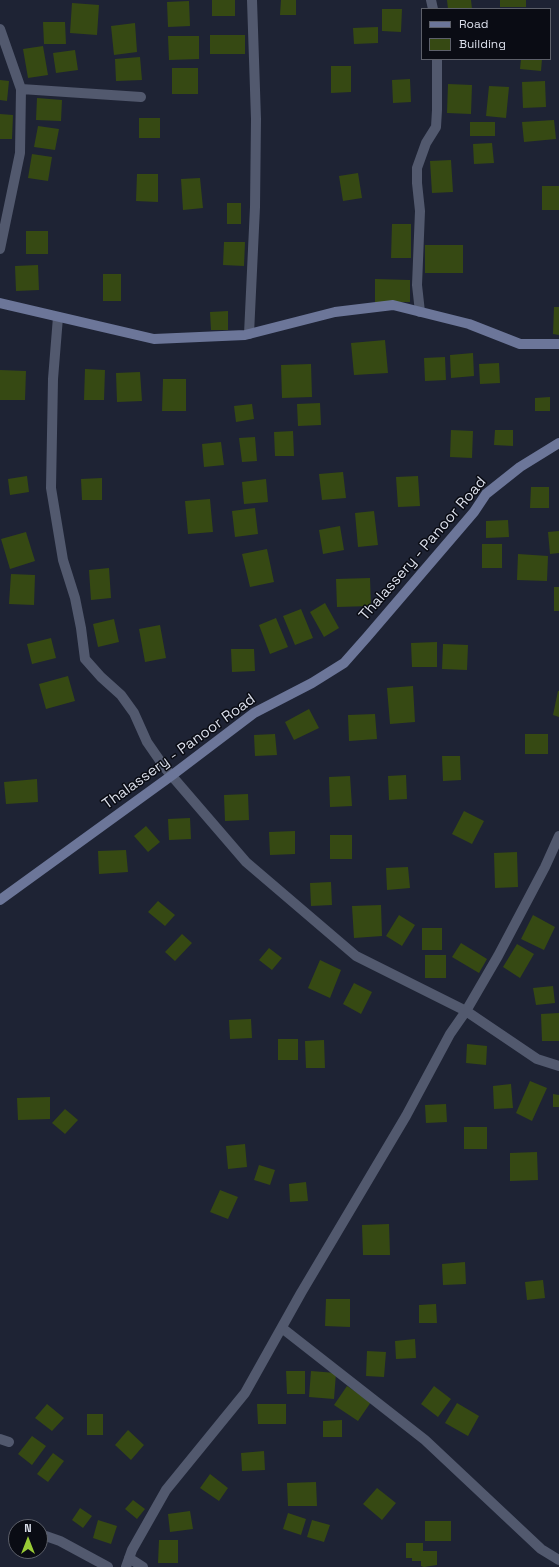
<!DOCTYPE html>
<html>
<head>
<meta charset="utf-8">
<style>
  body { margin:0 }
  #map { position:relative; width:559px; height:1567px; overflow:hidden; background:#1e2334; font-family:"Space Grotesk",sans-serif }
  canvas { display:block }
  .legend { position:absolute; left:421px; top:8px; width:130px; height:52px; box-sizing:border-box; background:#0a0c14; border:1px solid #5d606a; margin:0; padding:5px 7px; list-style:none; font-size:12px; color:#dadeea }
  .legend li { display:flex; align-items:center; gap:8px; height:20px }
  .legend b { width:20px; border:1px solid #5d606a }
  .north { position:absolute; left:8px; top:1519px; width:40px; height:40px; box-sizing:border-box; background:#0a0c14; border:1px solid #5d606a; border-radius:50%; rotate:0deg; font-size:11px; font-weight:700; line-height:16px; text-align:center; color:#dadeea }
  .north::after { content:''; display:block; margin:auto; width:14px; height:18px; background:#99cb36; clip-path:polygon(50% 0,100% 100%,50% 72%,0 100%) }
</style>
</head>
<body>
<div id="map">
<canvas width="559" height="1567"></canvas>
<ul class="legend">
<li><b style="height:5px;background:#6c7699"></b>Road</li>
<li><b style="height:11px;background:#364913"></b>Building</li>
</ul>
<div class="north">N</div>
</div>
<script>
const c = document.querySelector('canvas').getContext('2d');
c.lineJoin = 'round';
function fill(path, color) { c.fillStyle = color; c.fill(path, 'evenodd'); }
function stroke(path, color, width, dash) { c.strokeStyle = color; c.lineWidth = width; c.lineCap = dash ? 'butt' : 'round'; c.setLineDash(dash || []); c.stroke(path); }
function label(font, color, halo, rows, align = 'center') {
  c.font = font + ' "Space Grotesk",sans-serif'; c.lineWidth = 3; c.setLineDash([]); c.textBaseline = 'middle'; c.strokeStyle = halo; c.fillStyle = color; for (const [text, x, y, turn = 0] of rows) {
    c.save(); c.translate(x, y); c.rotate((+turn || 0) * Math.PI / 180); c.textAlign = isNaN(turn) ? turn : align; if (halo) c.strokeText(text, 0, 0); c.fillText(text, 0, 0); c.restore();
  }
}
fill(new Path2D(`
  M212,0H235V16H212Z
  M281,0H296V15H280Z
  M447,0H471L472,9H448Z
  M500,0H526V7H500Z
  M189,1L190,26L168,27L167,2Z
  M72,3L99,5L97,35L70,33Z
  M382,9H402L401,32L382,31Z
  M43,22H65L66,44H44Z
  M135,23L137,52L114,55L111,26Z
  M378,27V43L354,44L353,28Z
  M210,35H245V54H210Z
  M168,36H199V59L169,60Z
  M43,46L48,75L28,78L23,49Z
  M75,50L78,70L56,73L53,53Z
  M140,57L142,80L116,81L115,59Z
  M521,59H542L541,71L520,69Z
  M331,66H351V92L331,93Z
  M172,68H198V94H172Z
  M410,79L411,102L393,103L392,80Z
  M0,80L9,81L7,101L0,100Z
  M545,81L546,107L523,108L522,82Z
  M448,84L472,85L471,114L447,113Z
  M489,86L509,87L506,118L486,116Z
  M37,98L62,100L61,121L36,120Z
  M0,114L13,115L12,139H0Z
  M139,118H160V138H139Z
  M554,120L556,139L524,142L522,122Z
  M470,122H495V136H470Z
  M38,126L59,129L55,150L34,147Z
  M492,143L494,163L474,164L473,144Z
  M32,154L52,157L48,181L28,178Z
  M451,160L453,192L432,193L430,161Z
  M358,173L362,198L343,201L339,176Z
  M137,174H158V202L136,201Z
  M200,178L203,208L183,210L181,179Z
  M542,186H559V210H542Z
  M227,203H241V224H227Z
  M392,224H411V258H391Z
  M26,231H48V254H26Z
  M224,242H245L244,266L223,265Z
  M425,245H463V273H425Z
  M38,265L39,290L16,291L15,266Z
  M103,274H121V301H103Z
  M375,279L410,280V302H375Z
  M554,307H559V335L553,334Z
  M228,311V330H211L210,312Z
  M385,340L388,373L354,375L351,343Z
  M473,353L474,376L451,378L450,355Z
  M445,357L446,380L425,381L424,358Z
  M499,363L500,383L480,384L479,364Z
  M311,364L312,397L282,398L281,365Z
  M85,369L105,370L104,400H84Z
  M0,370L26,371L25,400H0Z
  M140,372L142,401L117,402L116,373Z
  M163,379H186V411H162Z
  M550,397V411H535V398Z
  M320,403L321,425L298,426L297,404Z
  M252,404L254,419L236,422L234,406Z
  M451,430L473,431L472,458L450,457Z
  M495,430H513V446L494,445Z
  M293,431L294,456H275L274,432Z
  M255,437L257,461L242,462L239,438Z
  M221,442L224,465L204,467L202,444Z
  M343,472L346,498L322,500L319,474Z
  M27,476L29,492L10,495L8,479Z
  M418,476L420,506L398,507L396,477Z
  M102,478V500H82L81,479Z
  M266,479L268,502L244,504L242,482Z
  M531,487H549V508H530Z
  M210,499L213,532L188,534L185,501Z
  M255,508L258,534L235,537L232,511Z
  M374,511L378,545L358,547L355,513Z
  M508,520L509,537L486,538V521Z
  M340,526L344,550L323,554L319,530Z
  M559,531V553L550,554L548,532Z
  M26,532L35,561L10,569L1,539Z
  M482,544H502V568H482Z
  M267,549L274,582L250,587L242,554Z
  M518,554L548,556L547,581L517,580Z
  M109,568L111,598L91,600L89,570Z
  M11,574L35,575L34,605L9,604Z
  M370,578L371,606L337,607L336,579Z
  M554,587H559V611H554Z
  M325,603L339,628L324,637L310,612Z
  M301,609L313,638L295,645L283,616Z
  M276,618L288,647L270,654L259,625Z
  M114,619L119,642L98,647L93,624Z
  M160,625L166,658L145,662L139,629Z
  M51,638L56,658L32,664L27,644Z
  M437,642V667H412L411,643Z
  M443,644L468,645L467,670L442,669Z
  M231,649H254L255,671L232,672Z
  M68,676L75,701L46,709L39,684Z
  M413,686L415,722L390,724L387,688Z
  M558,691H559V717L553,715Z
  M309,709L319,728L294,740L285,722Z
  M375,714L377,739L349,741L348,715Z
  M275,734L277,755L255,756L254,735Z
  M525,734H548V754H525Z
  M442,756H460L461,780L443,781Z
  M406,775L407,799L389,800L388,776Z
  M350,776L352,806L330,807L329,777Z
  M37,779L38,802L6,804L4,782Z
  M248,794L249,820L225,821L224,795Z
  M464,811L484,821L472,844L452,834Z
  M190,818L191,839L169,840L168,819Z
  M146,826L160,842L148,852L134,836Z
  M295,831V854L270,855L269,832Z
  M330,835H352V859H330Z
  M126,850L128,872L99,874L98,851Z
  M517,852L518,887L495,888L494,853Z
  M408,867L410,888L387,890L386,868Z
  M331,882L332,905L311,906L310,883Z
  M158,901L175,915L165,926L148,912Z
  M381,905L382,936L354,938L352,906Z
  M399,915L415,925L402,946L386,936Z
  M533,915L555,927L544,950L521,939Z
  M422,928H442V950H422Z
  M182,934L192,943L175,961L165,952Z
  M461,943L487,959L479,973L452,957Z
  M517,944L534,954L520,978L503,967Z
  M269,948L282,958L272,970L259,960Z
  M425,955H446V978H425Z
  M320,960L341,970L330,998L308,988Z
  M354,983L372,992L361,1014L343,1004Z
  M553,986L555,1003L536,1005L533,988Z
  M559,1013V1041H542L541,1014Z
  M251,1019L252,1038L230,1039L229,1020Z
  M278,1039H298V1060H278Z
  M324,1040L325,1068H306L305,1041Z
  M467,1044L487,1046L486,1065L466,1063Z
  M530,1081L547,1088L532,1121L516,1113Z
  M511,1084L513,1108L494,1109L493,1086Z
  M553,1094L559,1095V1107H553Z
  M50,1097V1119L18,1120L17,1098Z
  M446,1104L447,1122L426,1123L425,1105Z
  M65,1109L78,1120L65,1134L52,1123Z
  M464,1127H487V1149H464Z
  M245,1144L247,1167L228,1169L226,1146Z
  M537,1152L538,1180L510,1181V1153Z
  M259,1165L275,1170L270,1185L254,1180Z
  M306,1182L308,1201L290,1202L289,1184Z
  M220,1190L238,1197L228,1219L210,1212Z
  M389,1224L390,1255H363L362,1225Z
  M465,1262L466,1284L443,1285L442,1264Z
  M543,1280L545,1298L527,1300L525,1282Z
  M326,1299H350V1327L325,1326Z
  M436,1304L437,1323H419V1305Z
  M415,1339L416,1358L396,1359L395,1341Z
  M367,1351L386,1352L384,1377L366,1376Z
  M286,1371H305V1394H287Z
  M311,1371L336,1373L334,1399L309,1397Z
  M347,1386L371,1402L358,1421L334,1405Z
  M434,1386L451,1399L438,1417L421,1404Z
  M457,1403L479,1416L468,1436L445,1423Z
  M47,1404L64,1418L52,1431L35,1418Z
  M257,1404H286V1424H258Z
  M87,1414H103V1435H87Z
  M342,1420V1437H323V1421Z
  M128,1430L144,1445L131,1460L115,1445Z
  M32,1436L46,1446L32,1465L18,1454Z
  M264,1451L265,1470L242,1471L241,1453Z
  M53,1453L64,1461L48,1482L37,1474Z
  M210,1474L228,1488L219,1501L200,1488Z
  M316,1482L317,1506H288L287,1483Z
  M377,1488L396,1503L382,1520L363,1504Z
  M133,1500L145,1509L137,1519L125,1509Z
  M80,1508L92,1516L83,1528L72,1520Z
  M190,1511L193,1529L170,1532L168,1514Z
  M288,1513L306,1519L301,1535L283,1529Z
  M98,1520L117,1526L111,1544L93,1538Z
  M312,1520L330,1525L324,1542L307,1537Z
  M425,1521H451V1541H425Z
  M159,1540H178V1563H158Z
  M406,1543H423V1551H437V1565L424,1567L421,1566V1561H412V1558H406Z`), '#364913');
stroke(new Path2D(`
  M431,0L433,9
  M0,29L21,89L20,153L0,249
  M21,89L141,97
  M420,312L417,285L420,211L417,183V168L426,143L436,127L437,110V59
  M58,317L53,379L51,488L63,560L75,598L81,628L85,659L101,677L121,695L134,713L147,742L165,768L246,862L356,956L466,1011L537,1059L559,1066
  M249,334L255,207L256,119L252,0
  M282,1328L425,1440L541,1549L559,1560
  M0,1439L9,1442
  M40,1534L60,1541L108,1567
  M129,1558L143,1567
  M126,1567L132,1550L166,1490L245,1393L301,1293L406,1116L450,1034L466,1011L498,956L545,867L559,836`), '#52596e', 10);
stroke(new Path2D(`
  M0,303L154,339L245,335L335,312L393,305L469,324L520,344H559
  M0,900L171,776L254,713L312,683L344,663L367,637L474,512L486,494L520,467L559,443`), '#6c7699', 10);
label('15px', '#dadeea', '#0a0c14', [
  ["Thalassery - Panoor Road",423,549,-49],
  ["Thalassery - Panoor Road",179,752,-36]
]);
</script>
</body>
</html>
